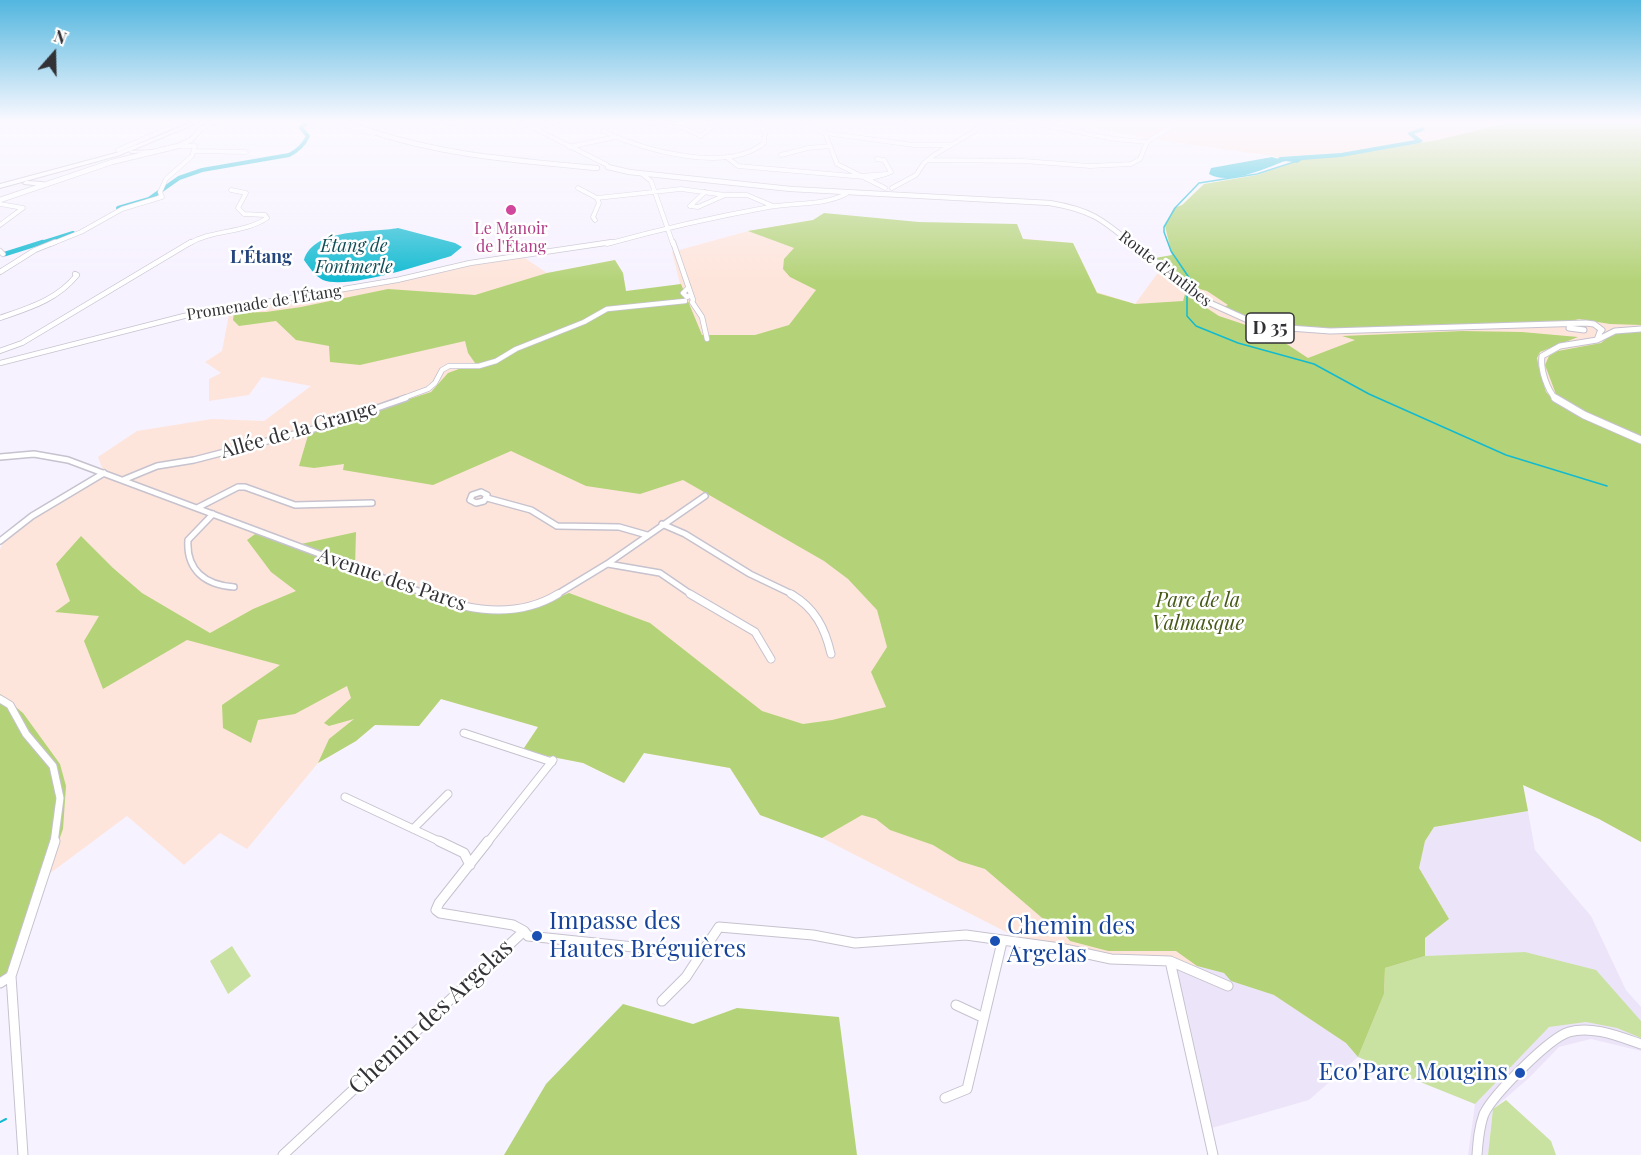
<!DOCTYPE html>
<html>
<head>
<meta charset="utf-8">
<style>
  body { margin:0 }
  #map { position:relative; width:1641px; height:1155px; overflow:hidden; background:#f7f2ff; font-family:"Playfair Display",serif }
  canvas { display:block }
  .north { position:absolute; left:24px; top:24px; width:60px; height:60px; -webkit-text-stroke:4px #fff; paint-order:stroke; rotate:20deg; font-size:16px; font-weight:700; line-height:24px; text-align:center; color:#323135 }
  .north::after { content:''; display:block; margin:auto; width:21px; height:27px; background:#323135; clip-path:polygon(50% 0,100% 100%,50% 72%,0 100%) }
</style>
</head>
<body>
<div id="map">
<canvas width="1641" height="1155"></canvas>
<div class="north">N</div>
</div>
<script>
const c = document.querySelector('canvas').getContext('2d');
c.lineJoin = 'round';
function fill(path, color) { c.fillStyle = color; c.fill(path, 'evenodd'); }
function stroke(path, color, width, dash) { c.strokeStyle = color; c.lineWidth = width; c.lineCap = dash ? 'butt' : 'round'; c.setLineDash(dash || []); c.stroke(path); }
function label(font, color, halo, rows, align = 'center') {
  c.font = font + ' "Playfair Display",serif'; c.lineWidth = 5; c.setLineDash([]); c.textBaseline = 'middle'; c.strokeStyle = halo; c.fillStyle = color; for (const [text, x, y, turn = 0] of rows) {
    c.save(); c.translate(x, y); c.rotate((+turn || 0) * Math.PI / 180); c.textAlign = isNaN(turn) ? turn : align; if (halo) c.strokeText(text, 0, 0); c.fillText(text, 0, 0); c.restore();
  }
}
fill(new Path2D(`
  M1054,120H1641V842L1599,819L1523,785L1528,811L1434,827L1449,919L1425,938L1358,1057L1170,961L1111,959L1010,934L822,838L760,815L730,768L644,753L624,783L583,763L522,751L538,727L441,699L419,726L375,725L356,741L318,763L247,849L220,833L184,865L127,816L41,880L0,699V549L6,538L22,525L104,473L98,457L137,431L212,419L264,421L311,386L262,377L249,395L209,401V379L221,373L205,362L222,351L230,309L522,256L547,273L615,260L623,273L626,291L653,289L680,284L672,252L748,231L813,220L1073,243L1097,292L1135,304L1171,255L1164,226L1175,207L1182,205L1200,188L1260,177L1293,163L1272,156L1150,139Z`), '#fee5db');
fill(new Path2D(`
  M1528,811L1535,850L1591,916L1626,990L1641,1007V1051L1591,1039L1559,1047L1529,1078L1493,1109L1488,1155H1468L1475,1104L1358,1057L1309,1100L1212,1128L1187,1011L1174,966H1197L1224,973L1274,995L1346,1043L1358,1056L1425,938L1449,919L1419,868L1425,841L1434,827Z`), '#ece5f9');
fill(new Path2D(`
  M232,946L251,976L228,994L210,961Z
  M1525,952L1596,970L1641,1021V1038L1617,1028L1586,1022L1549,1027L1475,1104L1358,1057L1384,994L1385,968L1425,956Z
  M1506,1100L1551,1141L1556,1155H1488L1493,1109Z`), '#cae2a1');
fill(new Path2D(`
  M1507,120H1641V325L1610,324L1579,319L1563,323L1412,325L1327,331L1257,323L1221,308L1228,305L1207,291L1192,287L1155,258L1172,255L1165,226L1174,208L1182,205L1204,184L1257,175L1303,159L1343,156L1438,140L1503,124Z
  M824,213L919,222L1017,224L1023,239L1073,243L1097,293L1135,304L1183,301L1185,294L1219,316L1270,333L1308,358L1355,340L1342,336L1462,331L1522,332L1578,337L1540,352L1537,358L1540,373L1546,392L1555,402L1641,443V842L1599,819L1523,785L1528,811L1434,827L1425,841L1419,868L1449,919L1425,938V956L1385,968L1384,994L1358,1057L1346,1043L1274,995L1231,981L1224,973L1197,966L1176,951H1108L1070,941L1064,934L1048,923L985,869L959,861L933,845L890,830L876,819L862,815L822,838L760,815L730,768L644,753L624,783L583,763L522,751L538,727L441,699L419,726L375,725L356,741L318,763L329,739L354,719L329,726L324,723L351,698L347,686L295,714L258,720L251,743L223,728L222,705L280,665L187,640L103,689L84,641L99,616L55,612L70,601L56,564L81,536L113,568L142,593L210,633L253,609L296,591L271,572L247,540L262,529L301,544L356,532L355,567C387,583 446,611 480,612C511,612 542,605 569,593L650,623L762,711L803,724L832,720L886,707L871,672L887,647L877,610L848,579L824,561L683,480L640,494L586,486L511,451L433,485L343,470L344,464L314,468L299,466L309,432L431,392L448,373L475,363L468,353L465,341L360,365L330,362L329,346L296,340L276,321L239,326L233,320L234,313L266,312L301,307L388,289L475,295L547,273L615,260L623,273L626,291L681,284L702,335H755L789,325L816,290L790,277L783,269L784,259L794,248L748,231L813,220Z
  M1641,331V437L1587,414L1557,397L1545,365L1549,356L1558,351L1601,343L1612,334Z
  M0,694L23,713L60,764L66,786L63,829L17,960L0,980Z
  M623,1004L693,1024L737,1008L839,1017L857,1155H504L546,1084Z`), '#b4d378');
fill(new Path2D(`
  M1272,157L1285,161C1266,168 1228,186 1209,174L1211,168Z
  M398,228L455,243L462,247L451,256C424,264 347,290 323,280C315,276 309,267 304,260C314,227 372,233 398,228Z`), '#11bad1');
stroke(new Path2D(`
  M1196,288L1171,251L1164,232V227L1175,208L1199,183L1257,174L1297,161
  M1187,295V316L1196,326L1238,343L1314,364L1369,394L1506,455L1607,486`), '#11bad1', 1.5);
stroke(new Path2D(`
  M0,1122L6,1119`), '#11bad1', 2);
stroke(new Path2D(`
  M118,208L149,199L179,178L202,170L289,155C297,151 304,145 308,136L301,128L309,120
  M38,244L73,233`), '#11bad1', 4);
stroke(new Path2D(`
  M5,254L43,242`), '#11bad1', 4.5);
fill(new Path2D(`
  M1423,127L1425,130L1414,134L1423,141L1420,143L1341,157L1302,160L1297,163C1291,160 1283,163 1277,159L1280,157L1341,153L1415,140L1407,133Z`), '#11bad1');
const minorFar4 = new Path2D(`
  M333,120L373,134
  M518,120L607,165
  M638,120L653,123
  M652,120L653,123L683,128L701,136L720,120
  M787,120L825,133L837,164L885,188
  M866,120L902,123
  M1017,120L1114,139L1147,142
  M446,125L458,120
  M534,128L556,122
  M603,131C643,150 726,174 764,143L765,132L757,121
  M825,133L914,145H949
  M178,146H195
  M569,147L615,137
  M118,150L187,120
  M195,151L246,152
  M781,155L808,148L830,146
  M728,158L738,166L864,177
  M877,159L884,160L891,172L886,174
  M928,160L1024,161L1090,166L1131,164L1140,159L1147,142L1172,126
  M642,174L651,181L673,244
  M861,176L886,174L867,179
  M578,188L597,198L599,203L593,217L595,220
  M892,188L916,175L924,163L934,155L975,131L979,126L976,120
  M705,192L690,206L698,207L723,196
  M597,198L681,189L725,195H747L773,206
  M0,204L23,208L0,225
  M51,244L81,232L122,209L162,197L160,192L166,179L192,156L195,146
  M188,244C213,229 243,234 267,218L265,215L244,214L238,208L246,193L231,190
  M607,244C661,229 714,217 769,207C795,202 822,206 846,194`);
const minorFar3 = new Path2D(`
  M673,242L693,300
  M0,251L3,254
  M0,272L35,250L55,242
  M688,288L683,293L687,297L691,295
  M692,302L702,317L707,339
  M0,318C29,308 57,300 77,275L75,274
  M0,351L22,343L191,242
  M0,363L184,316L397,280L470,263L612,242
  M401,399L428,389L435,383L442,370L449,366H479L496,361L516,349L584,322L607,309L685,301`);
const minorFar2 = new Path2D(`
  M0,457L34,454L68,460L429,595
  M123,480L157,466L194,460L325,426L406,398
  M481,492L487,495L484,501L476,503L470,500L472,495Z
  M487,498L531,510L557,526L619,527L647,535
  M197,508L238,487H245L295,505L372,503
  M213,514L188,540C186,570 205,585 234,587
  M662,524L685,534L750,574L794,595
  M0,541L32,516L104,473
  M608,564L660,573L692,595
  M556,595L607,564L705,496`);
const minorFar1 = new Path2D(`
  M425,594C468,611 517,619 558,594
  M690,594L755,632L771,659
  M791,594C815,608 825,628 831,654
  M0,699L10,705L26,734L53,766L60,798L54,843
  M464,733L552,762
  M345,797L443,843
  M413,829L448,794
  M487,843L553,760`);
const minor = new Path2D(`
  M439,841L464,853L470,865
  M488,841L439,903L436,910L440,913L513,925L524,931
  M1170,961L1228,986
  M0,983L11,976
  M662,1001L686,977L701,954
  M956,1005L984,1018
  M945,1098L967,1089L1002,942
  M23,1155L11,976L55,841
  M283,1155L524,931L528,936L701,954L719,927L813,935L855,943L966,935L1060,948L1111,959L1170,961L1213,1155
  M1477,1155C1478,1141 1479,1127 1484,1114C1493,1095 1549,1038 1569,1032C1592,1025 1620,1037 1641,1044`);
const majorFar2 = new Path2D(`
  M341,120C423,154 510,160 597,168
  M608,167L629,172L791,189L1050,203C1090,210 1101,218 1132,244
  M0,200L112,162L178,146L191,140L201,129L216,120`);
const majorFar1 = new Path2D(`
  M1130,242L1210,303L1250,321L1276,327L1330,331L1586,323L1594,324L1602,330L1600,332
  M1569,328L1584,330
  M1597,340L1615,331L1641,329
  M1556,399C1547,390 1540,369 1542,356L1560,346L1597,340L1600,332`);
const major = new Path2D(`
  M1555,398L1584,415L1641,440`);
const highway = new Path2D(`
  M198,120H204L130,151L157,150H159V152L131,153L129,151L120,155L0,188V184L116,153Z
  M26,181L43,182L46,184L43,186L24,184L23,183Z`);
stroke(minorFar4, '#c6c2ce', 5);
stroke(minorFar3, '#c6c2ce', 6);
stroke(minorFar2, '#c6c2ce', 8);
stroke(minorFar1, '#c6c2ce', 9);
stroke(minor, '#c6c2ce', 11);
stroke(majorFar2, '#c6c2ce', 6);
stroke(majorFar1, '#c6c2ce', 7);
stroke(major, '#c6c2ce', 9);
stroke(highway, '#c6c2ce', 2);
stroke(minorFar4, '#fff', 4);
stroke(minorFar3, '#fff', 4.5);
stroke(minorFar2, '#fff', 5);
stroke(minorFar1, '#fff', 7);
stroke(minor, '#fff', 9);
stroke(majorFar2, '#fff', 4.5);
stroke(majorFar1, '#fff', 5);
stroke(major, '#fff', 7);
fill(highway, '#fff');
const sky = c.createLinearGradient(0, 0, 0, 282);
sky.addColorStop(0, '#52b6df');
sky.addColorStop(0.43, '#fbf9ff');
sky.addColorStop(1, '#fbf9ff00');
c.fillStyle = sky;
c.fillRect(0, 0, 1641, 282);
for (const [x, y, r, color] of [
  [511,210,6,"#d1479c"],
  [537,936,6,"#1a4fb4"],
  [995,941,6,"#1a4fb4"],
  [1520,1073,6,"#1a4fb4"]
]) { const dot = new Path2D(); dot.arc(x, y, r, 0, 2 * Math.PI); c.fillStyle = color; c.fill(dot); stroke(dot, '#fff', 2); }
label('16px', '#b23c85', '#fff', [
  ["Le Manoir",511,229],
  ["de l'Étang",511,247]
]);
label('16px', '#323135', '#fff', [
  ["Route d'Antibes",1165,269,38],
  ["Promenade de l'Étang",264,303,-9]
]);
label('italic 18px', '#104e57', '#fff', [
  ["Étang de",354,246],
  ["Fontmerle",354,267]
]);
label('bold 18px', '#25467d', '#fff', [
  ["L'Étang",261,257]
]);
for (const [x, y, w] of [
  [1270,328,48]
]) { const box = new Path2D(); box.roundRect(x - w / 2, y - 15, w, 30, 4.5); c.fillStyle = '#fff'; c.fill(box); stroke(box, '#323135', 1.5); }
label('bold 18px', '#323135', null, [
  ["D 35",1270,328]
]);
label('20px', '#323135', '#fff', [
  ["Allée de la Grange",299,430,-16],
  ["Avenue des Parcs",392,580,19]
]);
label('italic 20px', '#455817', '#fff', [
  ["Parc de la",1198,601],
  ["Valmasque",1198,624]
]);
label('24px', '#164399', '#fff', [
  ["Impasse des",549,922],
  ["Hautes Bréguières",549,950],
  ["Chemin des",1007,927],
  ["Argelas",1007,955],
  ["Eco'Parc Mougins",1508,1073,"right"]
], 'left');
label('24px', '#323135', '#fff', [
  ["Chemin des Argelas",431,1017,-43]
]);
</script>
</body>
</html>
